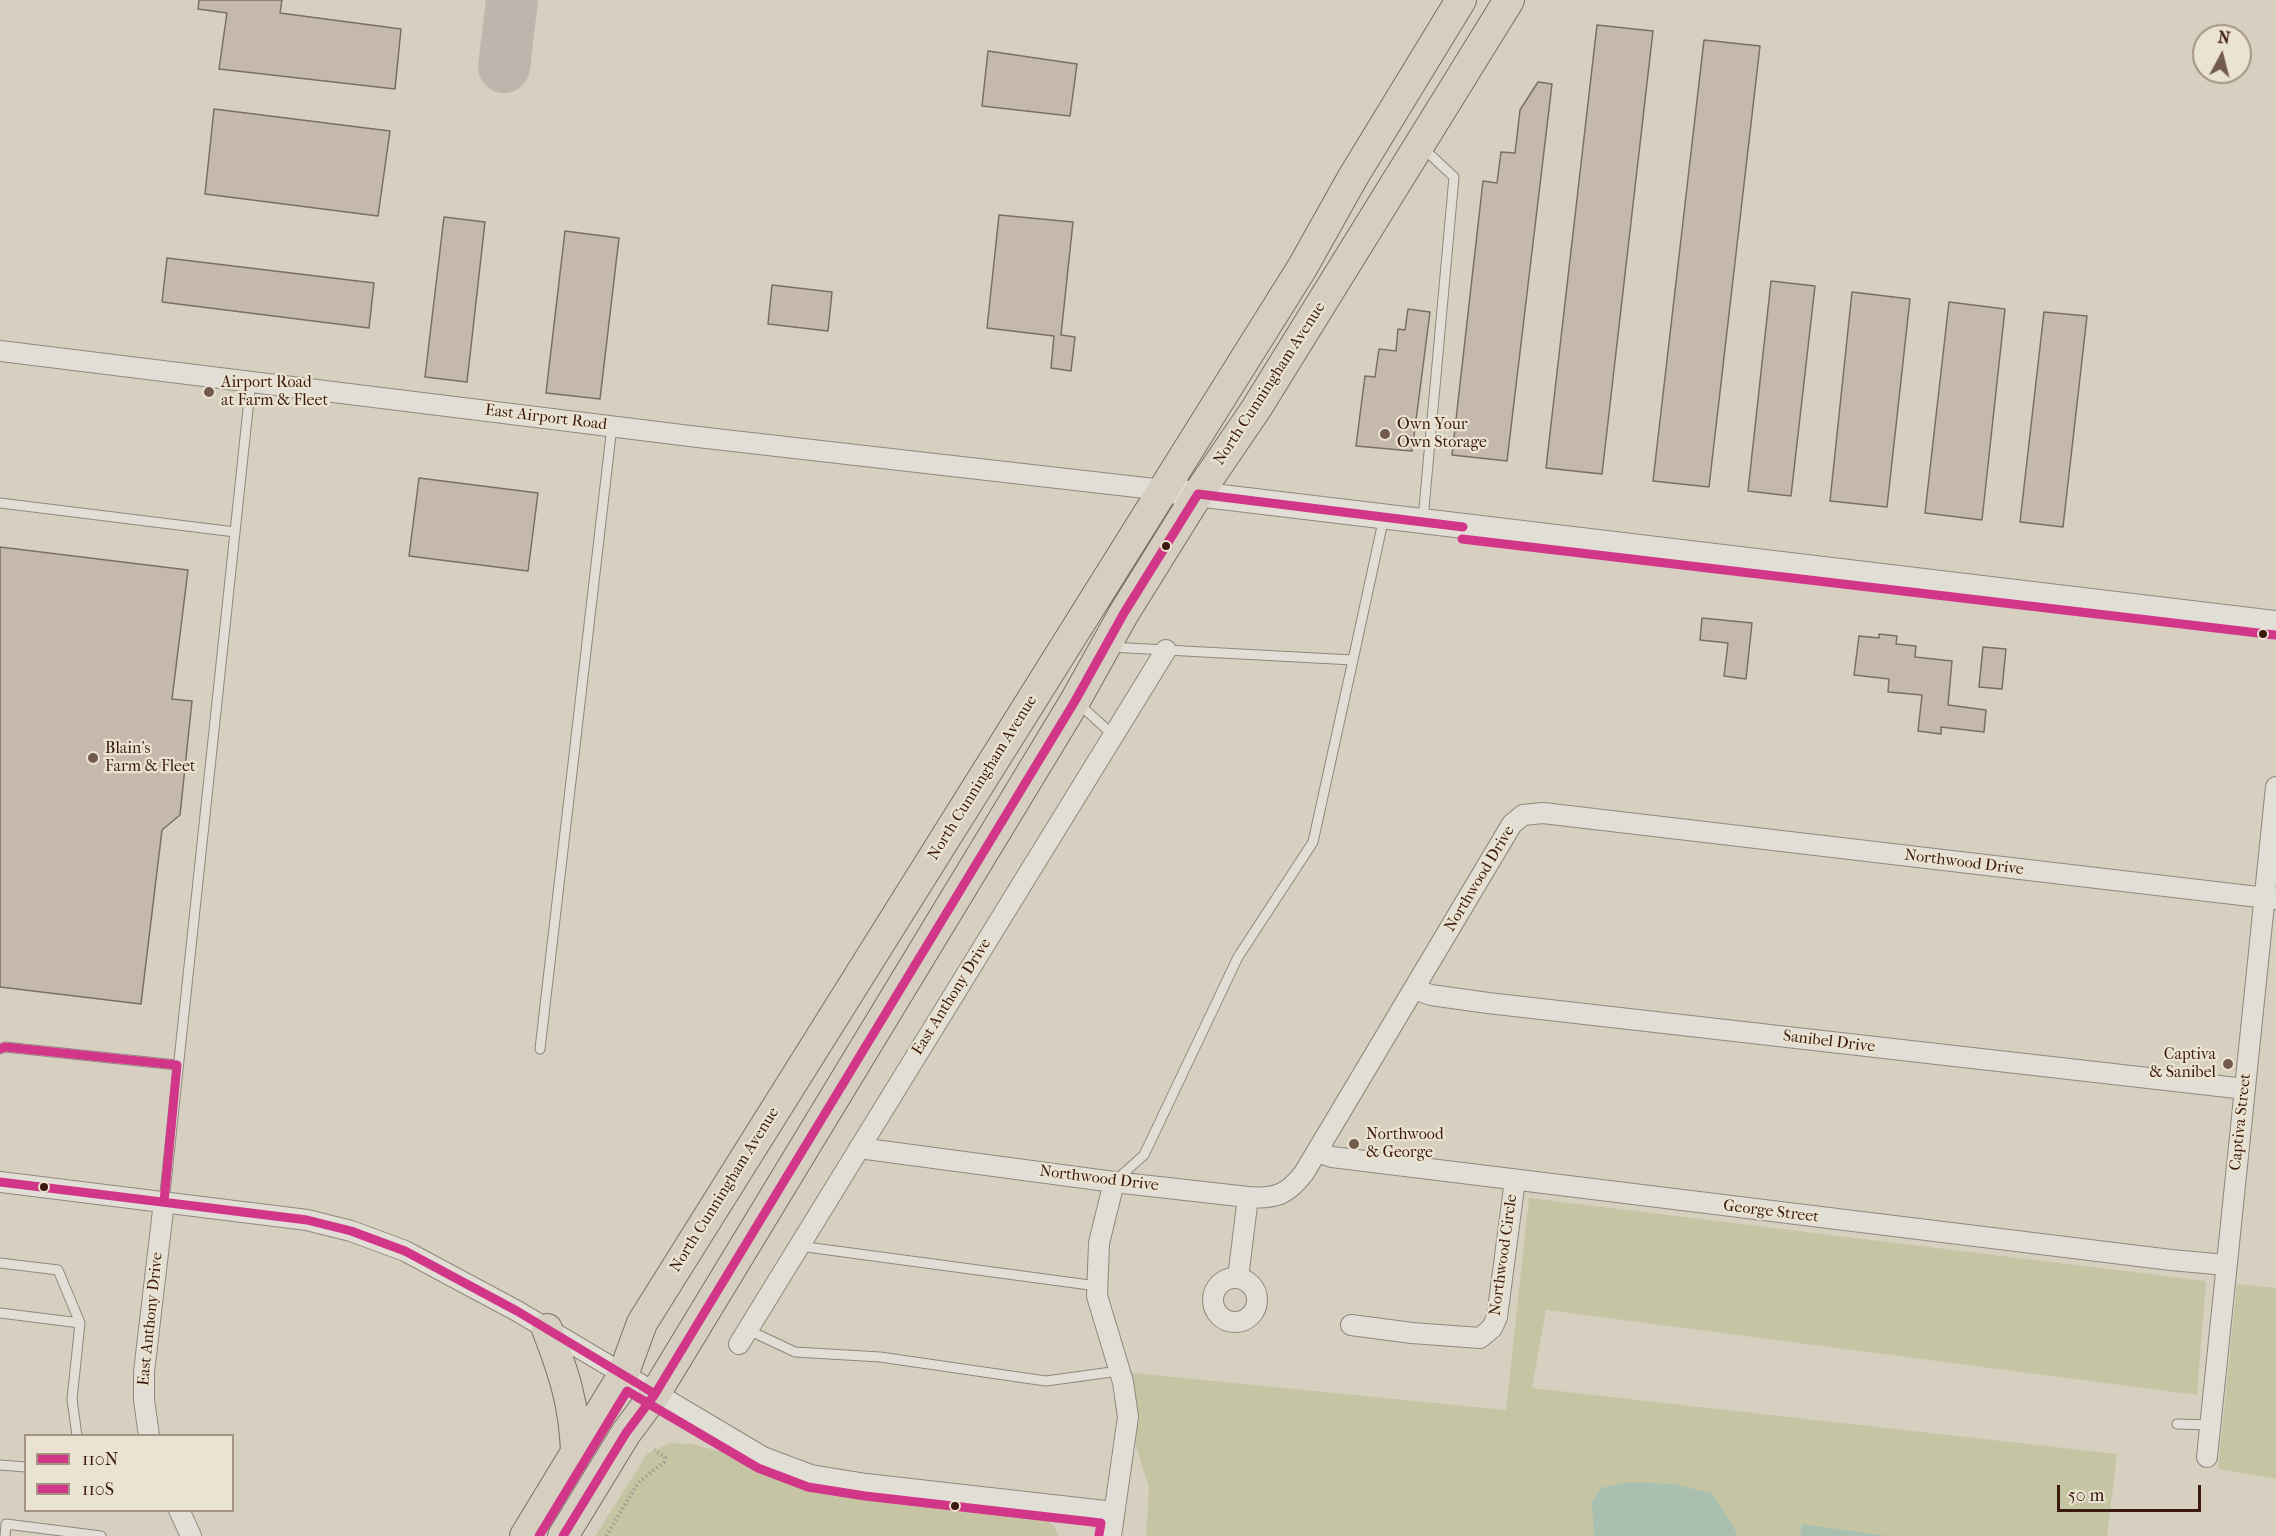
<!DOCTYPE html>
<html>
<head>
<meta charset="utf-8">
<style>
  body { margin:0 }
  #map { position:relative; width:2276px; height:1536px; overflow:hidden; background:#d7d0c1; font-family:"IM FELL French Canon",serif }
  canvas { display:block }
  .legend { position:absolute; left:24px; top:1434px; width:210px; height:78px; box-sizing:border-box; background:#ebe3d1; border:2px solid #a59383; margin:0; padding:8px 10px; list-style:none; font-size:18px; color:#3b1a0d }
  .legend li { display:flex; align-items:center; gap:12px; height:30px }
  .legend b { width:30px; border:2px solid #a59383 }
  .north { position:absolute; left:2192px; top:24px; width:60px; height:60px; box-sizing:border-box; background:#ebe3d1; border:2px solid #a59383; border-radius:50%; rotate:7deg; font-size:16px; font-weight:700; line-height:24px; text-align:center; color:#3b1a0d }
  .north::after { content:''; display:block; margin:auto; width:21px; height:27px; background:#725a4c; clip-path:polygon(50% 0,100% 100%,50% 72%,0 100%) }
  .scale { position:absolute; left:2057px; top:1485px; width:144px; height:27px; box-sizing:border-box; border:3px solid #3b1a0d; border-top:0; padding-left:8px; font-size:18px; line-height:21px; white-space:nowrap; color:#3b1a0d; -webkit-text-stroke:4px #ebe3d1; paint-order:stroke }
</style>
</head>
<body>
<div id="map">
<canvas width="2276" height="1536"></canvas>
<ul class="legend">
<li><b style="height:8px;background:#d23689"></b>110N</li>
<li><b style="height:8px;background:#d23689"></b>110S</li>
</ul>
<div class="north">N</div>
<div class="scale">50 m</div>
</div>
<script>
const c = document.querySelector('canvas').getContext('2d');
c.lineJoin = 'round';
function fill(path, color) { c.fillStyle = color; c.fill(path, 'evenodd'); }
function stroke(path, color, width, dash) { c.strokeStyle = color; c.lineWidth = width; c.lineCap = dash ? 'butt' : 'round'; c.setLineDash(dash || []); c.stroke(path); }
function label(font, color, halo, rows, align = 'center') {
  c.font = font + ' "IM FELL French Canon",serif'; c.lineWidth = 4.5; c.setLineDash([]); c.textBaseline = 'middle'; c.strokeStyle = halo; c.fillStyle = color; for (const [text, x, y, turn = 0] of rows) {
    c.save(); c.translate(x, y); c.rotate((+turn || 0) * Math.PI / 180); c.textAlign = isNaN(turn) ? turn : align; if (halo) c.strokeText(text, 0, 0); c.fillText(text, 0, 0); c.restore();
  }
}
fill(new Path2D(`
  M1529,1198L2206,1281L2197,1395L1546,1310L1532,1388L2117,1454L2107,1536H1146L1149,1488L1113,1371L1506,1410Z
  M2237,1284L2276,1288V1479L2218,1469Z
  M670,1443L691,1444L735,1455L787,1478L839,1492L1037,1513L1054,1526L1059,1536H595L647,1454Z`), '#c5c5a4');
fill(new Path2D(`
  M1627,1482L1674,1484L1713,1494L1736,1532V1536H1594L1592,1502L1601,1488Z
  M1802,1524L1888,1536H1800Z`), '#a9c0b1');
stroke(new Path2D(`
  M504,67L512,0`), '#bdb6ac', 52);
const building = new Path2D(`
  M199,0H282L280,13L401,29L395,89L219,69L227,13L198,9Z
  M1597,25L1653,31L1602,474L1546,468Z
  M1704,40L1760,46L1709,487L1653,481Z
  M988,51L1077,64L1070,116L982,106Z
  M1538,82L1552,84L1507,461L1452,455L1483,181L1497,183L1501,152L1515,153L1520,110Z
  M214,109L390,131L378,216L205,194Z
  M999,215L1073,222L1061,335L1075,337L1071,371L1051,368L1054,336L987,328Z
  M444,217L485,222L467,382L425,377Z
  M565,231L619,238L600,399L546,393Z
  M167,258L374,283L369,328L162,302Z
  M1771,281L1815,286L1791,496L1748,491Z
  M772,285L832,292L828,331L768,324Z
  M1852,292L1910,299L1887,507L1830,501Z
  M1949,302L2005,309L1982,520L1925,513Z
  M1408,309L1430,312L1412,451L1356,446L1365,376L1375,377L1379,349L1396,351L1398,329L1405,330Z
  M2044,312L2087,316L2063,527L2020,522Z
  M419,478L538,493L528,571L409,556Z
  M0,547L188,570L172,699L192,701L180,815L162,830L141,1004L0,987Z
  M1702,618L1752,623L1746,679L1724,676L1728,643L1700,640Z
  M1879,634L1897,636L1896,644L1916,646L1915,657L1952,661L1948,705L1986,710L1984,732L1941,727V734L1918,731L1922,695L1888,692L1889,679L1854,675L1859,636L1879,638Z
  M1983,647L2006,649L2002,689L1979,687Z`);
fill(building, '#c5b9ad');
stroke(building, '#796f66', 1.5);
const service = new Path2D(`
  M1422,147L1454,177L1423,519
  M0,503L235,532
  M1110,647L1353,660L1384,517
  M1079,704L1113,735
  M0,1049L5,1047L177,1065
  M540,1049L612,426
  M1116,1180L1144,1155L1238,957L1313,842L1353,660
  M164,1202L251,381
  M799,1246L1097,1286
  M0,1263L58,1270L80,1323L72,1399L77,1436
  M0,1313L80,1323
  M748,1330L795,1352L880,1357L1046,1381L1119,1371
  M2177,1424L2210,1425
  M0,1465L26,1467
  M5,1536L6,1524L101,1536`);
const minor = new Path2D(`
  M0,351L698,437L1163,490
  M1414,989L1431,995L1488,1003L2245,1089
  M859,1148L1114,1182L1248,1197C1276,1199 1287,1195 1304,1173L1512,824L1523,815L1543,813L2276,899
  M1317,1152L1332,1157L2171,1260L2226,1265
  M0,1182L307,1220L351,1231L405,1251L517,1311L763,1457L811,1475L866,1484L1114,1512
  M1238,1278L1248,1197
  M1213 1300a22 22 0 1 1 44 0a22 22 0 1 1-44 0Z
  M1351,1325L1412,1333L1480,1338L1492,1328L1497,1317L1515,1180
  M739,1344L1166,650
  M149,1436L144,1400V1372L164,1202
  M2207,1457L2276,787
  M179,1510L191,1536
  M1111,1536L1128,1417L1123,1382L1097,1296L1099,1243L1114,1182`);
const tertiary = new Path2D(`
  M1163,490L2276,623`);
const primary = new Path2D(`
  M547,1329C564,1373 574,1404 576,1451
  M525,1536L623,1375L642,1323L1302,268L1353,177L1461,0
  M563,1536L626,1433L655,1394L1075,701L1124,613L1198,494L1256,409L1509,0`);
stroke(service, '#90877d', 11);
stroke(minor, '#90877d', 22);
stroke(tertiary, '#90877d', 26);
stroke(primary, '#796f66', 32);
stroke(new Path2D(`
  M606,1536L638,1483L664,1462L665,1457L654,1450`), '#a39d96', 4, [1.5, 3]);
stroke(service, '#e1ded5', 9);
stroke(minor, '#e1ded5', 20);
stroke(tertiary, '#e1ded5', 24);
stroke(primary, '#d5cec1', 30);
stroke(new Path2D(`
  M0,1049L5,1047L177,1065L164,1202
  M0,1182L307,1220L351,1231L405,1251L517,1311L655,1394
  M563,1536L626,1433L655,1394L1075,701L1124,613L1198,494L1463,527`), '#d23689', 9);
stroke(new Path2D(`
  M1462,539L2275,635
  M539,1536L627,1391L758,1468L808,1487L865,1496L1101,1523L1099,1535`), '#d23689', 9);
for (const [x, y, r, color] of [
  [209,392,6,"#725a4c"],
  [1385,434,6,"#725a4c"],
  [1166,546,5,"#3b1a0d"],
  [2263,634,5,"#3b1a0d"],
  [93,758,6,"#725a4c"],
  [2228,1064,6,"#725a4c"],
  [1354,1144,6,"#725a4c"],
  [44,1187,5,"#3b1a0d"],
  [955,1506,5,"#3b1a0d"]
]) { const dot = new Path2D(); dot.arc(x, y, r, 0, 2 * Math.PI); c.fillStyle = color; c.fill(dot); stroke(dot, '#ebe3d1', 2); }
label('16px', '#3b1a0d', '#ebe3d1', [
  ["Airport Road",221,383],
  ["at Farm & Fleet",221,401],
  ["Own Your",1397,425],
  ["Own Storage",1397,443],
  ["Blain's",105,749],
  ["Farm & Fleet",105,767],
  ["Captiva",2216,1055,"right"],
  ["& Sanibel",2216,1073,"right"],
  ["Northwood",1366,1135],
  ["& George",1366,1153]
], 'left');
label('16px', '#3b1a0d', '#ebe3d1', [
  ["North Cunningham Avenue",1270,384,-57],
  ["East Airport Road",546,418,7],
  ["North Cunningham Avenue",983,778,-58],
  ["Northwood Drive",1964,863,7],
  ["Northwood Drive",1480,879,-59],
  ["East Anthony Drive",952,997,-58],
  ["Sanibel Drive",1829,1042,7],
  ["Captiva Street",2241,1122,-84],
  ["Northwood Drive",1099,1179,7],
  ["North Cunningham Avenue",725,1190,-58],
  ["George Street",1771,1212,7],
  ["Northwood Circle",1504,1255,-82],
  ["East Anthony Drive",151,1319,-84]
]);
</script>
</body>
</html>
